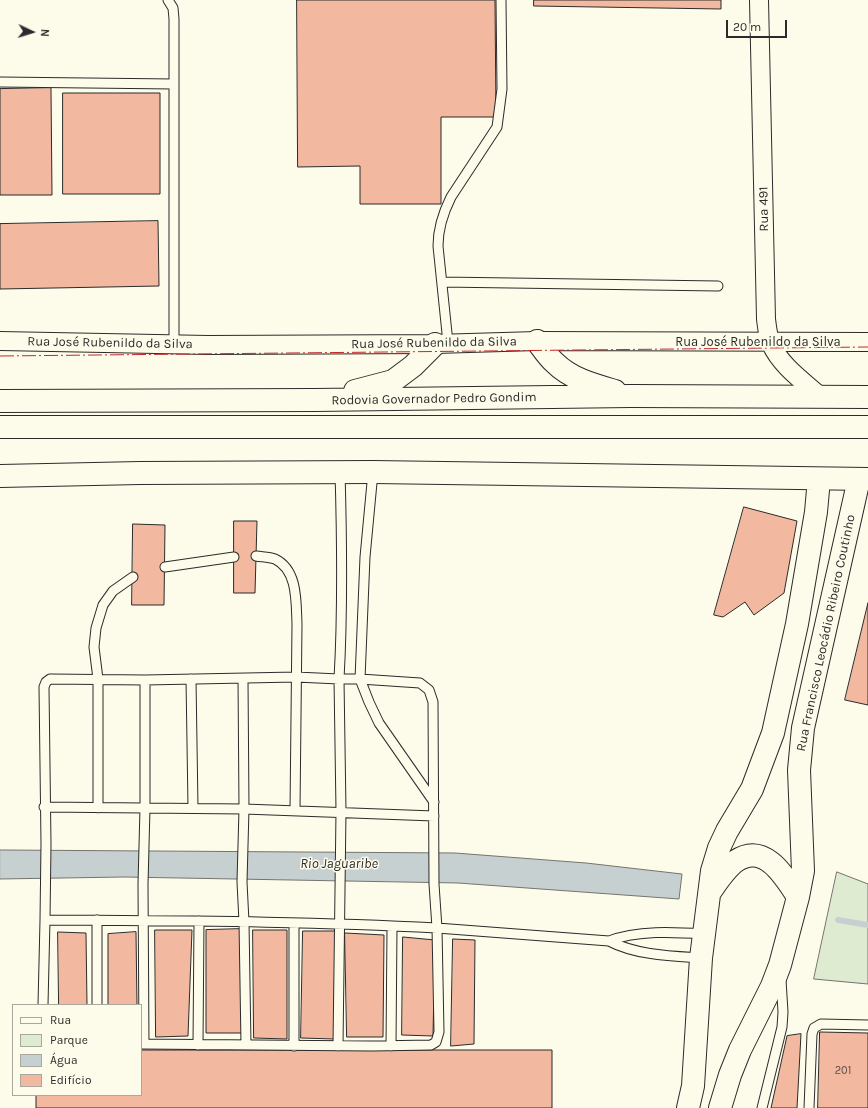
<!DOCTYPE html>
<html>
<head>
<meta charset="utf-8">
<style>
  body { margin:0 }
  #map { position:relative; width:868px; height:1108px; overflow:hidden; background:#fdfbea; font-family:Karla,sans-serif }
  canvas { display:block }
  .legend { position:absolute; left:12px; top:1004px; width:130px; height:92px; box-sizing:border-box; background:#fdfbea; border:1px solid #a9a89e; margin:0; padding:5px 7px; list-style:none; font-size:12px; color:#2b2b2b }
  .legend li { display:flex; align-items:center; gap:8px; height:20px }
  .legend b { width:20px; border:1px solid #a9a89e }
  .north { position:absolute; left:12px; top:12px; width:40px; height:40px; -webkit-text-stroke:3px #fdfbea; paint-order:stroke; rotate:94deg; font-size:11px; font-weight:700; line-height:16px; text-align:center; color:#2b2b2b }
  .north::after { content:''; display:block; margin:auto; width:14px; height:18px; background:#2b2b2b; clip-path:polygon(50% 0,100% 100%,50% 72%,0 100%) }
  .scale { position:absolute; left:726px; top:20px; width:61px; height:18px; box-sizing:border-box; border:2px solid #2b2b2b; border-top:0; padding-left:5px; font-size:12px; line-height:14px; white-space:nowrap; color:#2b2b2b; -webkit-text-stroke:3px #fdfbea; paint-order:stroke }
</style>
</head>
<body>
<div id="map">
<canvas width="868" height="1108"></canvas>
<ul class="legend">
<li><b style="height:5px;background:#fdfbea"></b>Rua</li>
<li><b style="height:11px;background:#deebd1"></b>Parque</li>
<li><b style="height:11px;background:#c7d0d0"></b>Água</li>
<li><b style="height:11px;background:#f2b8a0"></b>Edifício</li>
</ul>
<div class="north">N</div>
<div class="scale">20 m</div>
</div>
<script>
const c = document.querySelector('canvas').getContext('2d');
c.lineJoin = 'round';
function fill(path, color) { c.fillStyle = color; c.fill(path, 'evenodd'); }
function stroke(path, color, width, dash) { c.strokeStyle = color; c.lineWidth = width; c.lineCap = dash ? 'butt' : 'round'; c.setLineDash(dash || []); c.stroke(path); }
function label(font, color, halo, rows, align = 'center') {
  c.font = font + ' Karla,sans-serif'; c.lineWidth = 3; c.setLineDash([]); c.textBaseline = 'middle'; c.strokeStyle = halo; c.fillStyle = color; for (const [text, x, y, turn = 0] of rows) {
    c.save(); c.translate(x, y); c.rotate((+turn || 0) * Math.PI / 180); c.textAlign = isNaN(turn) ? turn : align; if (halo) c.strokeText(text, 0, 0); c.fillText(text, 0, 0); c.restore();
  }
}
const green = new Path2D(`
  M837,872L868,884V984L814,979Z`);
fill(green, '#deebd1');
stroke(green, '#74746e', 1);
const water = new Path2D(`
  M0,850L455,853L586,863L682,874L679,899L458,883L124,877L0,879Z`);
fill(water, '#c7d0d0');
stroke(water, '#74746e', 1);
stroke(new Path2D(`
  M838,920L868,925`), '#c7d0d0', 6);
const building = new Path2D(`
  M297,0H495L496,117H441V204H360V166L298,167Z
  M534,0H721V9L534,6Z
  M51,88L52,195H0V89Z
  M63,93H160V194H63Z
  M158,221L159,286L0,289V224Z
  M744,507L797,521L784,593L754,615L745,602L723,617L714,615Z
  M234,521H257L255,593H234Z
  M133,524L165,525L164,605H132Z
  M868,603V705L845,700Z
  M241,929L242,1033H206V930Z
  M155,930H192L188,1036L156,1037Z
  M253,930H287V1039L254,1038Z
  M303,931H335L334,1039L301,1038Z
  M58,932L86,933L87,1005H59Z
  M136,932L137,1005H108V934Z
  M345,933L384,935L383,1037H347Z
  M403,937L435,940L433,1036L402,1035Z
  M453,939L475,940L474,1044L451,1046Z
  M820,1032L868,1033V1108H818Z
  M801,1034L797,1108H771L787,1036Z
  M141,1050H552V1108H36V1095H141Z`);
fill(building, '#f2b8a0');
stroke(building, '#2b2b2b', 1);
const service = new Path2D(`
  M168,0L173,8L174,19V344
  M0,82L174,84
  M442,282L718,286
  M448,343L438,246C438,228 443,213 451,197L497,127L502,89L501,0
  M373,472L365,557L360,679L369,702L379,723L434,802
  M256,556C262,557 269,557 275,559C298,570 296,602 297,624L295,810
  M165,567L234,557
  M191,679L193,808
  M243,679L244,809L242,882L244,922L246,1045
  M44,807L244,809L434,816
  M98,808V679L94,647L96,628L103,605L113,591L133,577
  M45,920L46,844L44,687L46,682L50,679L145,680L296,677L339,679C343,610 342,541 340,472
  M701,958C670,956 636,955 609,941C637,930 674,932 704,934
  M43,1005L45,920C176,921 307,921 437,928C495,932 552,937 609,941
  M97,1005V920
  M141,1044L372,1046L431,1045L436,1042L439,1032L437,928L434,884L433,702L429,690L420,683L360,679H339L341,811L338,1046
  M144,1044L143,884L145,808V680
  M198,1045L199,921
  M294,1046V923
  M391,1046L392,927
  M762,1108L782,1027L783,1012L781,980
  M809,1108L812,1034L814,1028L821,1024L868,1025`);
const minor = new Path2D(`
  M759,0L766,319C767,327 768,337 771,344C781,366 803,381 821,397
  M0,341L208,345L435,344L537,341L868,342`);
const secondary = new Path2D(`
  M0,476L140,473L373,472L868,479
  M710,892C717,882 726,868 736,861C765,842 785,877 798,897
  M688,1108L693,1086L701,958L712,871L719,848L727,831L752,789L773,733L797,624L816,512L819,479
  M720,1108L730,1075L740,1050L772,986L780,965L798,897L803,871L799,770L803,728L859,479`);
const trunk = new Path2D(`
  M537,341C543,349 548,357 555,363C571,379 594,385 615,391
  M355,391L393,381L413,366L435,344
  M0,401L315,400L631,396L868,397
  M0,427H868`);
stroke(service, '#2b2b2b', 11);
stroke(minor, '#2b2b2b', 20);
stroke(secondary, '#2b2b2b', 24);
stroke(trunk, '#2b2b2b', 24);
stroke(service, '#fdfbea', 9);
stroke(minor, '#fdfbea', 18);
stroke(secondary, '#fdfbea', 22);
stroke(trunk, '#fdfbea', 22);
stroke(new Path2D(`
  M0,356L868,347`), '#c62828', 1, [14, 3, 2, 3]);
label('11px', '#5d4e48', null, [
  ["201",843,1071]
]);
label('13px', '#2b2b2b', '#fdfbea', [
  ["Rua 491",764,209,-91],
  ["Rua José Rubenildo da Silva",758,342],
  ["Rua José Rubenildo da Silva",110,343,1],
  ["Rua José Rubenildo da Silva",434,343,-1],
  ["Rodovia Governador Pedro Gondim",434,399,-1],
  ["Rua Francisco Leocádio Ribeiro Coutinho",826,633,-78]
]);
label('italic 14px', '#2b2b2b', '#fdfbea', [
  ["Rio Jaguaribe",339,864]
]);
</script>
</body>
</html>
